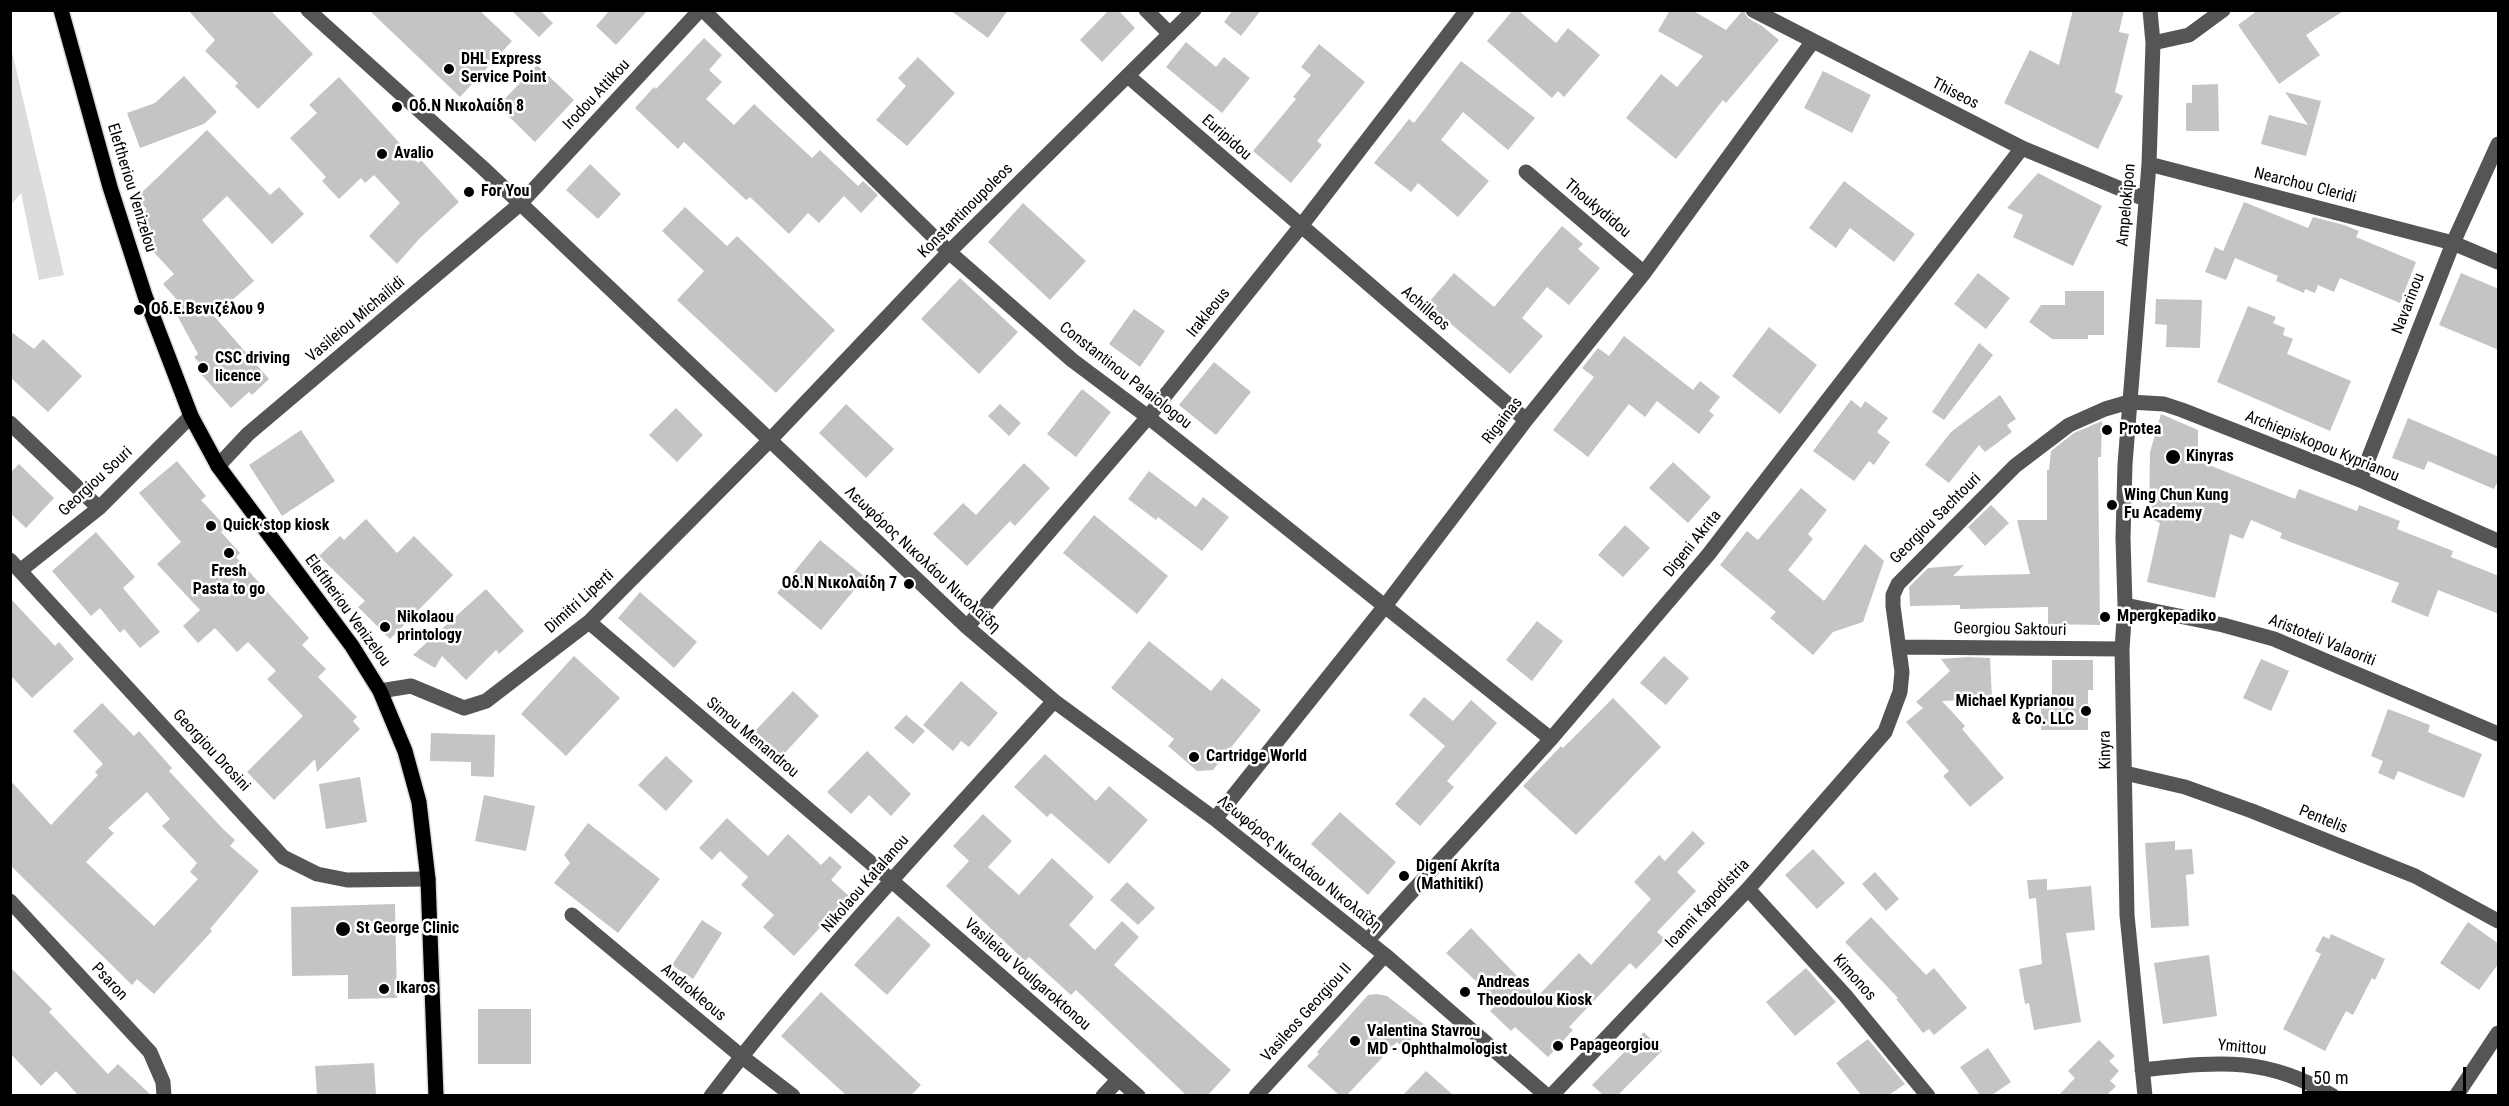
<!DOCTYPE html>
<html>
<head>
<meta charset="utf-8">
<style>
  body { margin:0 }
  #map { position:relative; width:2509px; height:1106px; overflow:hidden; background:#fff; font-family:"Roboto Condensed",sans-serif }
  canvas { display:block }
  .frame { position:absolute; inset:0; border:12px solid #000; pointer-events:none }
  .scale { position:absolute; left:2302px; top:1067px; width:164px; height:27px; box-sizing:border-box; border:3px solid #000; border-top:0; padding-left:8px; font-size:18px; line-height:21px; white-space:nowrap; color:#000; -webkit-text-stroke:4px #fff; paint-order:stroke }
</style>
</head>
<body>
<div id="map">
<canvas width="2509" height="1106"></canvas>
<div class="frame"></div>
<div class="scale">50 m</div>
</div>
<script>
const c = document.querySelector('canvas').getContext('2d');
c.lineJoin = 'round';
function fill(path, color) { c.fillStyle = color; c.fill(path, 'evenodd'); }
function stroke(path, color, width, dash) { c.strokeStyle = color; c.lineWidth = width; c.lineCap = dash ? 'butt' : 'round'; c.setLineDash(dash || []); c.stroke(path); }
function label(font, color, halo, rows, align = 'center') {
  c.font = font + ' "Roboto Condensed",sans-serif'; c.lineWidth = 5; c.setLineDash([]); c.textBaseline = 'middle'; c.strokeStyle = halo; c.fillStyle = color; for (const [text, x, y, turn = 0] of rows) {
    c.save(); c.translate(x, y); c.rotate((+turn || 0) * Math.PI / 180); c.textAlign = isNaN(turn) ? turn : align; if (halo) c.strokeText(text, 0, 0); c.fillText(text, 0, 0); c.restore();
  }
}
fill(new Path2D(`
  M10,43L64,275L39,280L21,193L11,205Z`), '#dcdcdc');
fill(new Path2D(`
  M188,10H270L313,54L258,109L235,86L238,83L205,51L215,40Z
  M369,10H479L512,41L460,97Z
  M511,10H540L553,23L539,37Z
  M610,10H648L616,45L596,26Z
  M950,10H1008L988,38Z
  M1109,10H1118L1135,28L1102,62L1080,40Z
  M1233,10H1261L1241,36L1224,22Z
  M1513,10H1518L1556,43L1568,28L1600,55L1564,97L1558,91L1552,98L1487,41Z
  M1670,10H1692L1726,30L1743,10L1748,18L1762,26L1779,40L1726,103L1723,100L1676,159L1626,118L1661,74L1677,87L1703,56L1658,31Z
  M2073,10H2124L2119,32L2129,34L2115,92L2123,96L2098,149L2004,103L2030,50L2059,65Z
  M2258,10H2345L2306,35L2320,55L2279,84L2238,25Z
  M704,38L722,55L709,70L722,82L706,99L734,125L754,104L812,158L820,150L858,186L863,181L878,195L861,213L844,196L819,223L808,213L789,234L750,197L746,200L684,142L678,149L635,108L654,87L656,89Z
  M1186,42L1216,67L1224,57L1250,78L1222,113L1166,67Z
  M1319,44L1365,82L1317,141L1322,145L1291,183L1253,151L1296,99L1293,97L1311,75L1301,67Z
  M918,57L955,93L907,146L876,120L906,86L898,78Z
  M1461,61L1535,118L1508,150L1463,112L1441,140L1489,181L1458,217L1418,183L1411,192L1374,163L1409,119L1414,123Z
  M537,65L574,100L535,142L498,106Z
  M1823,71L1871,95L1852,133L1804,108Z
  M184,76L217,112L204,124L140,148L127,113L155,103Z
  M339,77L418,163L421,160L459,202L420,238L397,264L369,236L400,203L374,175L365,183L361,178L339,199L322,181L326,177L290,138L317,113L309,105Z
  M2218,84L2219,131H2186V103H2192V85Z
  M2285,92L2321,101L2306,156L2261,144L2269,115L2308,125Z
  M207,130L270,195L279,187L304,214L272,244L227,196L202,220L254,281L214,316L269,379L252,395L249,392L231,408L201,374L206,370L194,357L198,354L172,306L178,301L163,284L174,274L150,248L154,243L146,235L150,231L143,222L147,218L142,213L147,209L136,198Z
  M590,164L621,194L598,219L566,190Z
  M2038,173L2102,206L2073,266L2013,237L2023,215L2007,208Z
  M1844,181L1915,234L1894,262L1850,228L1836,248L1809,228Z
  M2244,202L2308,228L2313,217L2344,225L2359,231L2356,237L2416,262L2400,303L2340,278L2334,292L2318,285L2315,293L2305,289L2304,293L2276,281L2278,276L2235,258L2226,280L2205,272L2215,247L2223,251Z
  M1023,203L1086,261L1050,300L988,242Z
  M685,207L727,246L737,236L835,330L776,393L677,300L704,271L662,231Z
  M1562,226L1583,244L1578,249L1600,268L1569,305L1547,287L1522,318L1543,336L1510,374L1444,318L1440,323L1423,309L1454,273L1494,307Z
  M1978,273L2010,298L1986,329L1954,304Z
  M2461,273L2499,289V350L2439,325Z
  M960,278L1018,332L979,374L921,319Z
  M2065,291H2104V335H2088V339H2052L2029,322L2041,305H2065Z
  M2156,299L2202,300L2200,348L2166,347L2167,325L2155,324Z
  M2248,306L2276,317L2273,323L2285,328L2283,335L2293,339L2287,354L2351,381L2330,431L2217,382Z
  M1134,309L1165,331L1140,367L1109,344Z
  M1769,327L1817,365L1780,414L1732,376Z
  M10,331L34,349L43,339L82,376L48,412L10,377Z
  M1624,336L1693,390L1700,381L1720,397L1709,411L1714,415L1699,434L1657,401L1645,417L1629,404L1588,457L1553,430L1594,377L1582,368L1598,348L1609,356Z
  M1979,343L1993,355L1944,420L1932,412Z
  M1214,362L1251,392L1216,435L1179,405Z
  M1082,389L1111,412L1076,457L1047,434Z
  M2000,395L2016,419L2007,425L2012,432L1985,452L1979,445L1949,483L1925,465L1951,432Z
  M1851,400L1861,408L1865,401L1888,418L1877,432L1890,442L1874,465L1869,461L1854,481L1813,451Z
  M846,404L894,449L866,478L819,433Z
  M1000,404L1021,423L1009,436L988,416Z
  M676,408L703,435L677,462L649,435Z
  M2161,414L2198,430V451L2205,452L2201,462L2295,499L2299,489L2357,511L2359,505L2400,521L2397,529L2453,551L2451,557L2499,576V614L2438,590L2428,617L2391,602L2399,583L2280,538L2282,533L2251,520L2243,539L2230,534L2215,598L2147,582L2160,523L2149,518L2150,452Z
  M2408,418L2499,457V479L2494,489L2428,461L2424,470L2392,458Z
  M2102,421L2101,457H2098L2100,625L2048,624V607L1960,609V605L1910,606L1909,587L1928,568L1964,565L1953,576L2030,574L2017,520H2047V470H2049L2051,451L2074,433Z
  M301,430L335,481L282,516L249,465Z
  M177,461L206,496L201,500L226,527L221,532L240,553L236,557L309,638L302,645L326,669L318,677L357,717L353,721L360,729L317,772L315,759L274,800L247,772L303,716L267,679L276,671L248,642L237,652L215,628L198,643L183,626L200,610L157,564L181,542L139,493Z
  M1673,462L1711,497L1688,523L1649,488Z
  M1024,463L1050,488L1015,526L1010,521L967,566L933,534L963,503L976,515Z
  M19,464L54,498L26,528L10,513V473Z
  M1149,471L1196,507L1203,497L1229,517L1202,551L1158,517L1156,520L1128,499Z
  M1801,488L1827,510L1808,534L1813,539L1788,570L1824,601L1865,544L1884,561L1863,622L1833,632L1813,655L1770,618L1776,612L1720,565L1747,531L1758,540Z
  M1991,505L2009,523L1985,546L1968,527Z
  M1094,515L1168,576L1137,614L1063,553Z
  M366,519L397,553L414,536L453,575L390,639L358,607L365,601L319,556L340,536L344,540Z
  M1625,525L1650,548L1623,577L1598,555Z
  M96,532L135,577L123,588L160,632L140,648L124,629L120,633L100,608L91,616L52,571Z
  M820,540L865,577L821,630L777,593Z
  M486,589L524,631L499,654L496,650L466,680L442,656L435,668L413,655Z
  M640,592L697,642L674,668L618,618Z
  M10,598L55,646L59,642L74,659L32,698L10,675Z
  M1537,621L1563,641L1532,681L1506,660Z
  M1149,641L1211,691L1222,678L1261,710L1213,770L1197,771L1168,746L1174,739L1111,688Z
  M574,656L620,698L566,756L521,714Z
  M1664,656L1689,678L1666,705L1640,683Z
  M1967,657L1990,658L1992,699L1942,701L1965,726L1962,729L2004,778L1970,807L1943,776L1949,771L1906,722L1923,708L1916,702L1950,671L1941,659Z
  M2261,659L2289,671L2271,711L2243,698Z
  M2052,660H2093V690H2088V730H2041V697H2052Z
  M961,681L998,713L969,747L961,741L953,751L923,725Z
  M793,691L819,716L782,756L755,731Z
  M1424,697L1453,721L1471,700L1497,723L1447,781L1454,787L1420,826L1395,804L1445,746L1409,715Z
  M1613,698L1661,747L1576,835L1523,786L1561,746L1563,748Z
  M102,703L134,736L139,731L172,768L169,771L224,830L235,840L230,846L259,871L210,929L212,931L154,994L137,979L132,985L10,865V780L51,825L98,775L95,772L103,764L73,731ZM147,792L170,819L162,826L197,863L190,872L198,879L154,926L86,862L114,833L108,828Z
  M2388,709L2430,725L2428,732L2482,754L2464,798L2398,771L2394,780L2378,773L2383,761L2371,756Z
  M906,715L925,731L913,744L894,728Z
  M431,733L495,735L494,777L471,776V762L430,761Z
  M867,751L911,794L891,816L869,795L851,814L827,792Z
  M1045,754L1096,801L1109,786L1148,820L1109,864L1051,813L1047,817L1014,787Z
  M666,756L693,781L666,811L638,785Z
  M360,777L367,822L326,829L319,784Z
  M484,795L535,806L526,851L475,841Z
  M1340,812L1396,862L1368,895L1311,844Z
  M983,814L1012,841L988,867L1019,895L1052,858L1094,897L1069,925L1095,950L1122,921L1139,937L1114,965L1231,1070L1208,1095H1186L1076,990L1071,995L1029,957L1025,961L946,886L969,861L953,846Z
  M727,818L768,856L788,834L821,865L830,856L842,867L831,880L849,896L794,956L763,927L774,915L741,885L748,877L720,851L712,860L699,848Z
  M588,823L660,879L618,933L554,883L570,863L564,855Z
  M1693,831L1705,843L1677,872L1696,891L1657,932L1665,939L1636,969L1630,963L1569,1027L1573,1030L1548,1057L1515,1027L1511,1031L1490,1011L1497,1004L1492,999L1494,998L1446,953L1471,928L1537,997L1579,953L1591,965L1651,899L1634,882L1659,855L1665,861Z
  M2175,841V850L2192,849L2194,874L2186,875L2189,926L2151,928L2145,843Z
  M1813,849L1845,883L1817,909L1785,875Z
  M1875,872L1899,899L1886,911L1862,884Z
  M2047,879V890L2091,886L2095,930L2066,933L2081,1022L2034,1030L2029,1003L2025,1004L2019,969L2042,964L2036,898L2029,899L2027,880Z
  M1127,882L1155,908L1138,925L1110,900Z
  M395,904L397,998L348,999V975L292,976L291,907Z
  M898,916L931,945L887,995L854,965Z
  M1871,917L1926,975L1934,968L1967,1008L1934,1035L1929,1029L1923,1033L1896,999L1898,998L1845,942Z
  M702,920L722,933L693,979L672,965Z
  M2468,922L2499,944V963L2479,990L2440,963Z
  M2331,934L2385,959L2375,980L2372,978L2353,1015L2346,1011L2325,1051L2283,1029L2321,954L2315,951L2323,936L2329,939Z
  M2209,955L2217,1016L2163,1024L2154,963Z
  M10,967L52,1009L49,1012L108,1074L118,1064L151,1095H78L56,1071L41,1086L10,1053Z
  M1806,968L1836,1002L1795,1036L1766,1002Z
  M821,992L921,1085L911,1095H846L781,1036Z
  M1377,994L1387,996L1425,1025L1403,1048L1397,1042L1347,1095H1339L1307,1066L1319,1054L1317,1052L1368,995Z
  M478,1009H531V1064H478Z
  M1644,1032L1662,1051L1618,1095H1603L1592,1085Z
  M1868,1039L1905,1084L1889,1095H1861L1836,1063Z
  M2099,1040L2115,1056L2109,1061L2119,1071L2110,1081L2116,1086L2107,1095H2059L2075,1078L2068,1071Z
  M1988,1048L2011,1082L1992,1095H1980L1960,1067Z
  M374,1063L376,1095H317L315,1066Z
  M1426,1071L1453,1095H1403Z`), '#c4c4c4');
const major = new Path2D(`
  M61,10L110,187L145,296L191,416L218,466L352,646L380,691L405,751L419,802L428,879L436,1096`);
stroke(major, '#dbdbdb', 18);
stroke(new Path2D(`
  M308,10L483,168L967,627L1054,701L1215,819L1385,955L1547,1096
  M703,10L949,252L1072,360L1148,417L1551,739
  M1146,10L1170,34
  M1753,10L2022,148L2145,199
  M2153,43L2189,35L2223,10
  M1128,76L1526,420
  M2149,164L2453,243L2498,262
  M1526,172L1644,273
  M10,423L99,508
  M218,466L248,434L520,204L700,10
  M2360,480L2453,243L2498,144
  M10,560L283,857L317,874L347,880L428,879
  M21,570L99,508L191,416
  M2125,605L2223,625L2274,639L2498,734
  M589,622L892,881L1138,1096
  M967,627L1148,417L1301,226L1467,10
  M1899,647L2122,649
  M380,691L411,686L464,708L486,701L589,622L769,441L949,252L1194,10
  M2125,773L2185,787L2252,811L2415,876L2498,921
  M1215,819L1385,606L1526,420L1644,273L1813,41
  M1748,889L1845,995L1928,1096
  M10,901L150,1052L163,1082L164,1096
  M572,915L741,1056L793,1096
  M1367,941L1551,739L1708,555L2022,148
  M2142,1070C2218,1062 2264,1055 2333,1096
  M711,1096C817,957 938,830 1054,701
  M1103,1096L1119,1079
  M1256,1096L1385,955
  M1551,1096L1748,889L1885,732L1900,692L1902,672L1893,606V595L1898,584L2015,466L2069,425L2105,409L2129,402L2164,404L2182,410L2360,480L2498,541
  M2145,1096L2127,915L2122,649L2125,605L2123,538L2125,464L2149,164L2153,43L2150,10
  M2456,1096L2498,1033`), '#555', 15);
stroke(major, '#000', 15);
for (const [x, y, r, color] of [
  [449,69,6,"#000"],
  [397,107,6,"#000"],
  [382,154,6,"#000"],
  [469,192,6,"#000"],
  [139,310,6,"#000"],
  [203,368,6,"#000"],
  [2107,430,6,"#000"],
  [2173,457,8,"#000"],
  [2112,505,6,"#000"],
  [211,526,6,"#000"],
  [229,553,6,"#000"],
  [909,584,6,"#000"],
  [2105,617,6,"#000"],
  [385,627,6,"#000"],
  [2086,711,6,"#000"],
  [1194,757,6,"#000"],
  [1404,876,6,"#000"],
  [343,929,8,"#000"],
  [384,989,6,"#000"],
  [1465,992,6,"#000"],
  [1355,1041,6,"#000"],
  [1558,1046,6,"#000"]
]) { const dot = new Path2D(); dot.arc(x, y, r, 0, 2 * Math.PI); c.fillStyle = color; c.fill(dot); stroke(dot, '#fff', 2); }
label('bold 16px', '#000', '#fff', [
  ["DHL Express",461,60],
  ["Service Point",461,78],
  ["Οδ.Ν Νικολαίδη 8",409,107],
  ["Avalio",394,154],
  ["For You",481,192],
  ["Οδ.Ε.Βενιζέλου 9",151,310],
  ["CSC driving",215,359],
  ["licence",215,377],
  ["Protea",2119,430],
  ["Kinyras",2186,457],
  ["Wing Chun Kung",2124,496],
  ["Fu Academy",2124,514],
  ["Quick stop kiosk",223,526],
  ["Fresh",229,572,"center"],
  ["Pasta to go",229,590,"center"],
  ["Οδ.Ν Νικολαίδη 7",897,584,"right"],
  ["Mpergkepadiko",2117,617],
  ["Nikolaou",397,618],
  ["printology",397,636],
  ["Michael Kyprianou",2074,702,"right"],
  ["& Co. LLC",2074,720,"right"],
  ["Cartridge World",1206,757],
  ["Digení Akríta",1416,867],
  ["(Mathitikí)",1416,885],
  ["St George Clinic",356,929],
  ["Andreas",1477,983],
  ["Theodoulou Kiosk",1477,1001],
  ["Ikaros",396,989],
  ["Valentina Stavrou",1367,1032],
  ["MD - Ophthalmologist",1367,1050],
  ["Papageorgiou",1570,1046]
], 'left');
label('16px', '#000', '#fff', [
  ["Thiseos",1955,94,27],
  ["Irodou Attikou",597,95,-47],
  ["Euripidou",1226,138,41],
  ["Nearchou Cleridi",2305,186,14],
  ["Eleftheriou Venizelou",131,188,73],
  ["Ampelokipon",2127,205,-85],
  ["Thoukydidou",1597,209,40],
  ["Konstantinoupoleos",966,211,-45],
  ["Navarinou",2409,304,-69],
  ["Achilleos",1425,309,41],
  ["Irakleous",1209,313,-51],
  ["Vasileiou Michailidi",356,320,-40],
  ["Constantinou Palaiologou",1125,376,38],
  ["Rigainas",1503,421,-52],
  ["Archiepiskopou Kyprianou",2322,447,22],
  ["Georgiou Souri",96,482,-43],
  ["Georgiou Sachtouri",1936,519,-45],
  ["Digeni Akrita",1693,544,-51],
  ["Λεωφόρος Νικολάου Νικολαΐδη",922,560,43],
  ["Dimitri Liperti",580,602,-42],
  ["Eleftheriou Venizelou",347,611,54],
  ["Georgiou Saktouri",2010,630,1],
  ["Aristoteli Valaoriti",2322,641,22],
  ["Simou Menandrou",752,738,40],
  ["Kinyra",2106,750,-91],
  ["Georgiou Drosini",211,751,47],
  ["Pentelis",2323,820,22],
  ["Λεωφόρος Νικολάου Νικολαΐδη",1299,864,39],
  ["Nikolaou Katalanou",866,884,-49],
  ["Ioanni Kapodistria",1708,904,-47],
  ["Vasileiou Voulgaroktonou",1027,975,41],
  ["Kimonos",1854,978,48],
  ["Psaron",109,982,47],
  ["Androkleous",693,993,40],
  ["Vasileos Georgiou II",1307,1013,-48],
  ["Ymittou",2242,1048,5]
]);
</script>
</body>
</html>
